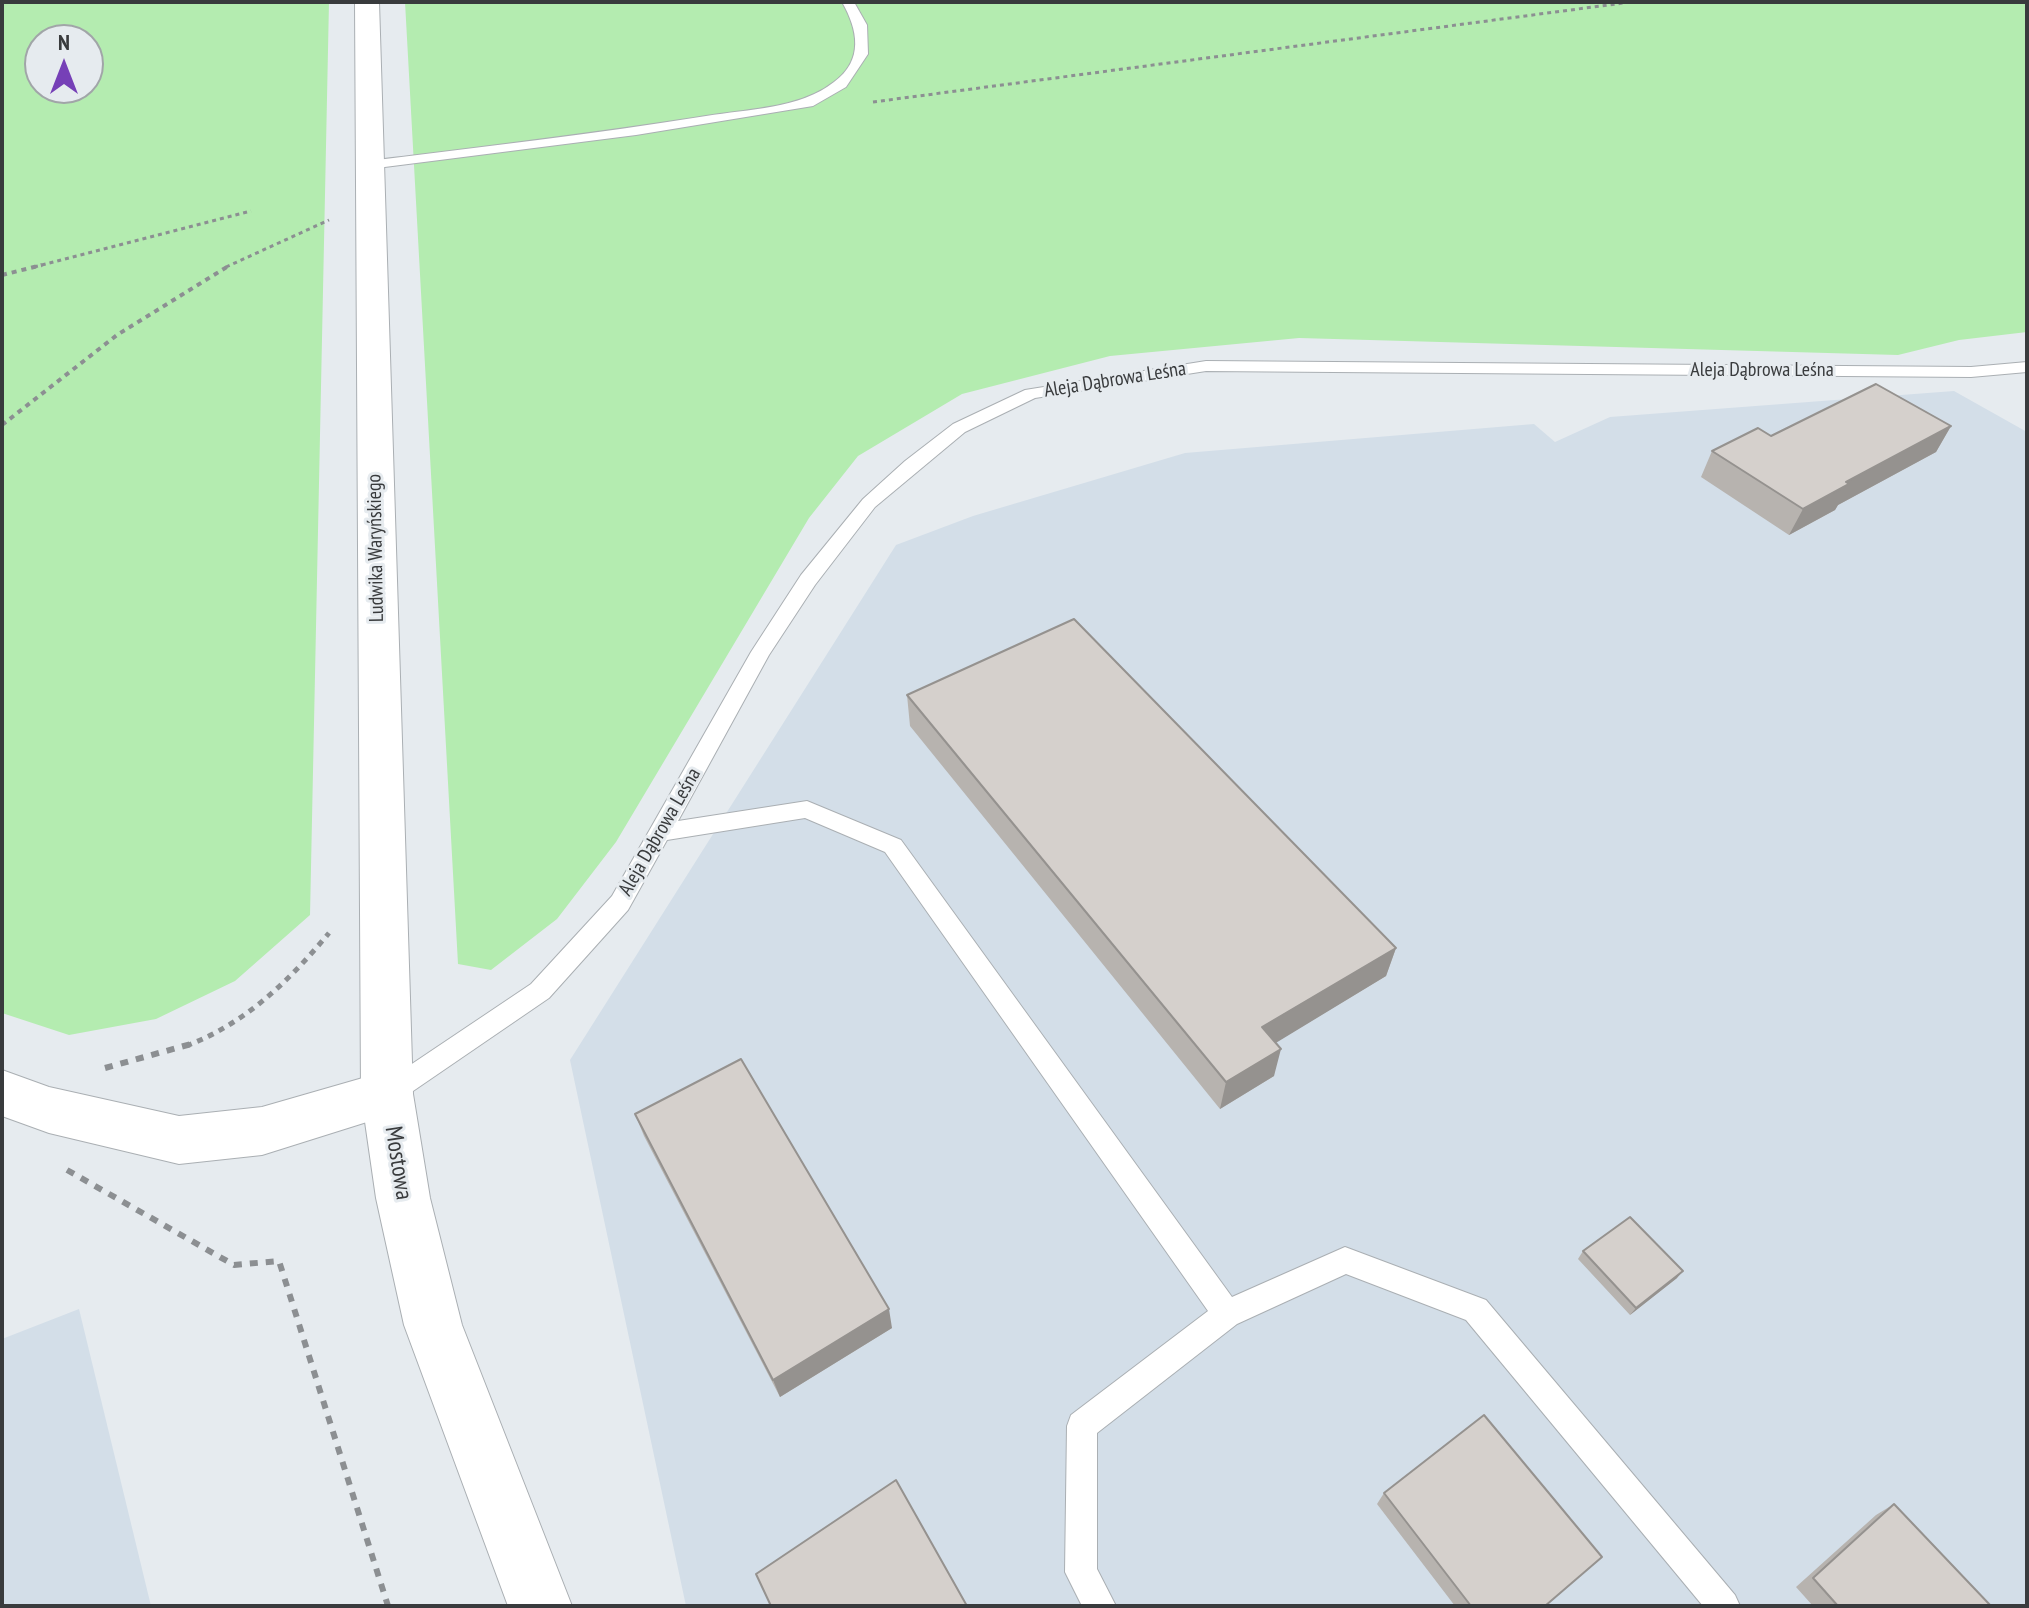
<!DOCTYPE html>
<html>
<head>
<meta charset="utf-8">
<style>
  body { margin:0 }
  #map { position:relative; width:2029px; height:1608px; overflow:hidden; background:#e6ebef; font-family:"PT Sans Narrow",sans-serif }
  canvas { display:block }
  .frame { position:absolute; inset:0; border:4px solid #393b3d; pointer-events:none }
  .north { position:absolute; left:24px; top:24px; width:80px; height:80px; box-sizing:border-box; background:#e6ebef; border:2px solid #a1a5a8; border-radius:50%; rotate:0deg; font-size:22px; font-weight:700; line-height:32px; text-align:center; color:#393b3d }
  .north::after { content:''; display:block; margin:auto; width:28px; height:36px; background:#7640b7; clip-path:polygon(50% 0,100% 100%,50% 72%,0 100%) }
</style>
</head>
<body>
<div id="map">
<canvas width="2029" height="1608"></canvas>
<div class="frame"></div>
<div class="north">N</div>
</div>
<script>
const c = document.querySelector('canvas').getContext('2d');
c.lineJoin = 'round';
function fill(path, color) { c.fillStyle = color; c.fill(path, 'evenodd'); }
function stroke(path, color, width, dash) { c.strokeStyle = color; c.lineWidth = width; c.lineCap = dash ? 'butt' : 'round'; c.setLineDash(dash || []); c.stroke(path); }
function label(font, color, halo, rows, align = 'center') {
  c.font = font + ' "PT Sans Narrow",sans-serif'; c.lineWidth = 6; c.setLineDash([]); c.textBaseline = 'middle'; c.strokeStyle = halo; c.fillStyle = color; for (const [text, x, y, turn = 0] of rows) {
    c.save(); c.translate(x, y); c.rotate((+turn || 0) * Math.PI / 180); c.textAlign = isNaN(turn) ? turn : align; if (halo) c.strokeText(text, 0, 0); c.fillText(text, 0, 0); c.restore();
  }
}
fill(new Path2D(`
  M1954,391L2027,432V1606H686L570,1060L896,545L973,516L1185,453L1534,424L1555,442L1610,417Z
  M79,1309L151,1606H2V1339Z`), '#d3dee8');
fill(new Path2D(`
  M2,2H329L310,915L235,981L156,1019L69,1035L2,1013ZM40,40H88V88H40Z
  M405,2H2027V332L1959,340L1898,355L1299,338L1110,356L962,394L858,456L809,518L616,842L557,919L491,970L458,964Z`), '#b4ecb0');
const service = new Path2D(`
  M842,2H854L867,25L868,54L846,87L813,106L636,135L369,169L362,165L369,161C482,147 594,134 706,116C748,109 800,109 834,82C864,60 858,30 842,2Z
  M1206,361L1971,367L2027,362V372L1971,377L1206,371L1035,398L965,432L875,507L815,585L769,655L678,821L807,801L901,840L1232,1297L1345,1247L1486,1300L1735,1595L1740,1606H1703L1466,1320L1346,1274L1237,1324L1097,1433V1569L1116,1606H1082L1065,1572L1067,1426L1071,1415L1208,1311L885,852L805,818L667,840L628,910L549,998L397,1102L388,1105L379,1102L375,1094L379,1086L531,984L612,896L751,652L801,575L863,499L905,461L953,424L1025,390Z`);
const minor = new Path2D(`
  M2,1070L49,1087L179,1116L262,1107L387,1071L405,1078L413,1094L405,1110L262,1155L179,1164L49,1133L2,1116Z`);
const tertiary = new Path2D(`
  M355,2H379L413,1094L430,1198L462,1325L572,1606H508L404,1325L376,1198L361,1094Z`);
stroke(service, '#aaafb3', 2);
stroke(minor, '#aaafb3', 2);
stroke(tertiary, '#aaafb3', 2);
stroke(new Path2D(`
  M873,102L1631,2
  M34,267L251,211
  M226,267L329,220`), '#8c8f92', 3, [4, 4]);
stroke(new Path2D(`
  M2,275L42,265
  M2,425L117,335L230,265`), '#8c8f92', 4, [5, 5]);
stroke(new Path2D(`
  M186,1046C246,1023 288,982 329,933`), '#8c8f92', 5, [6, 6]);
stroke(new Path2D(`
  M105,1068L191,1044
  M67,1170L234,1265L279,1261L388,1606`), '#8c8f92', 6, [8, 8]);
fill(service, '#fff');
fill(minor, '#fff');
fill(tertiary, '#fff');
fill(new Path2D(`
  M1951,426L1936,452L1838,505L1835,510L1789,535L1701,477L1712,451L1771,436Z
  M907,695L1396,948L1386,976L1276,1042L1274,1076L1220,1109L910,726Z
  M635,1114L892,1328L780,1397L644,1136Z
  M1583,1251L1677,1278L1630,1315L1578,1259Z
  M1384,1493L1545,1606H1455L1377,1504Z
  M1894,1504L1991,1606H1813L1796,1587L1876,1515Z`), '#b7b3af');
fill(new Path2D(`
  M1951,426L1936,452L1838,505L1835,510L1789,535L1803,509L1846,482Z
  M1396,948L1386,976L1256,1055L1262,1027Z
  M1281,1049L1274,1076L1220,1109L1226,1082Z
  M1683,1271L1677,1278L1630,1315L1636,1308Z
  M889,1309L892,1328L780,1397L773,1380Z`), '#95928f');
const building = new Path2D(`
  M1876,384L1951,426L1846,482L1849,484L1803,509L1712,451L1758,428L1771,436Z
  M1074,619L1396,948L1262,1027L1281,1049L1226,1082L907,695Z
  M741,1059L889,1309L773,1380L635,1114Z
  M1630,1217L1683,1271L1636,1308L1583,1251Z
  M1484,1415L1602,1557L1545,1606H1471L1384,1493Z
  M896,1480L967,1606H771L756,1574Z
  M1894,1504L1991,1606H1838L1813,1578Z`);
fill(building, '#d5d0cc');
stroke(building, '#95928f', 2);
label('20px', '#393b3d', '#e6ebef', [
  ["Aleja Dąbrowa Leśna",1762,370],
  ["Aleja Dąbrowa Leśna",1115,380,-9],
  ["Ludwika Waryńskiego",376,548,-91],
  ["Aleja Dąbrowa Leśna",660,832,-60]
]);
label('24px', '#393b3d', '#e6ebef', [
  ["Mostowa",398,1163,81]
]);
</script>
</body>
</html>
